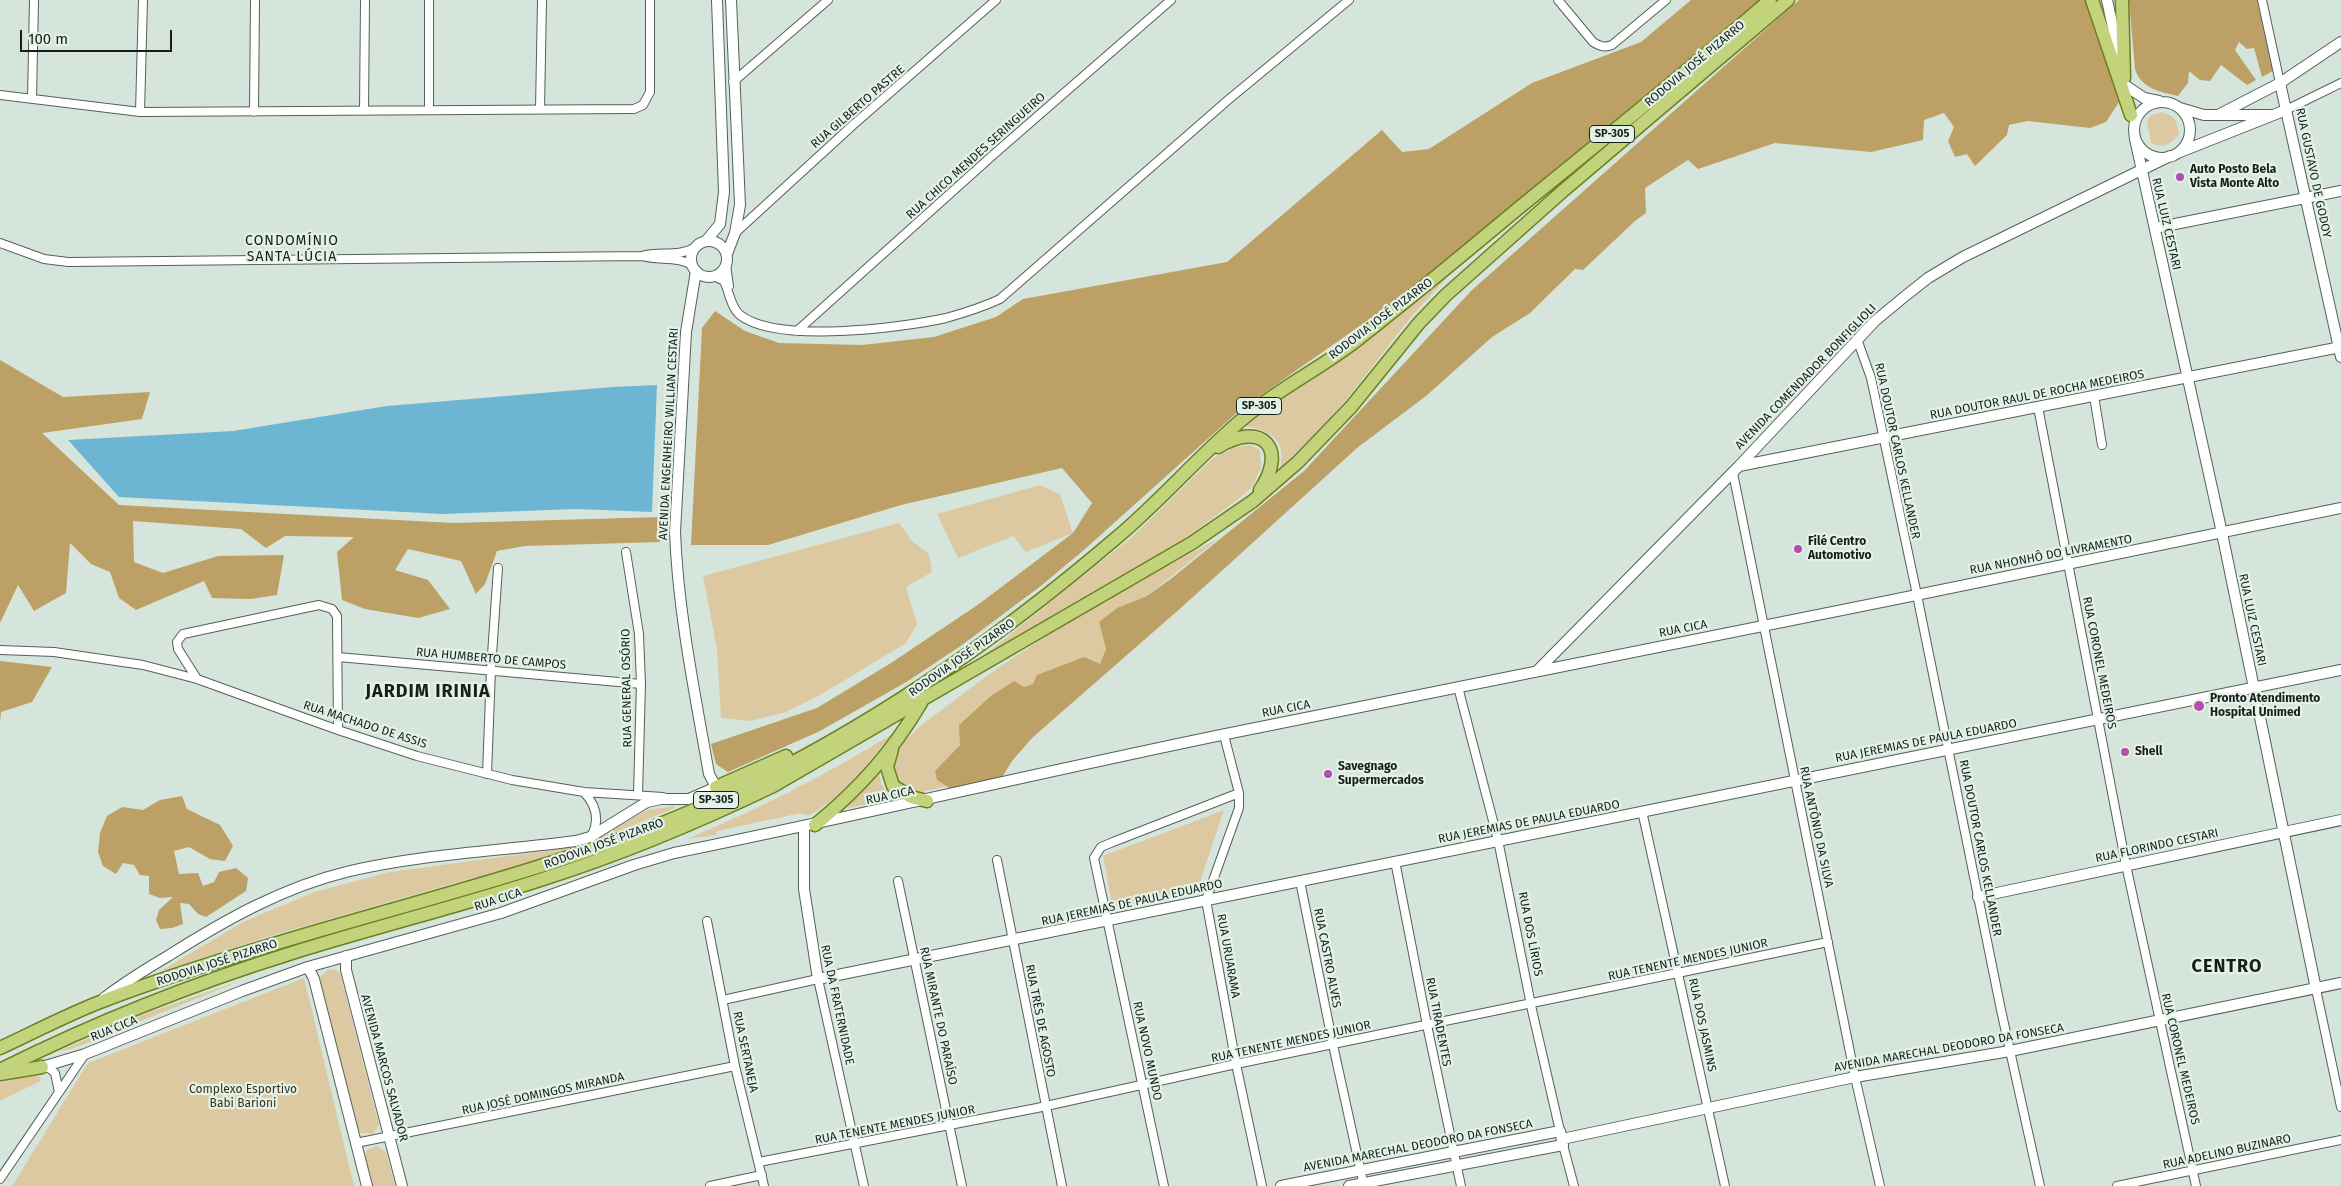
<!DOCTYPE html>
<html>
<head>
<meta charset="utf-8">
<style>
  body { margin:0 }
  #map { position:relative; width:2341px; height:1186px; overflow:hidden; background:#d6e5db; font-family:"Fira Sans",sans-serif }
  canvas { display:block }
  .scale { position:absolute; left:20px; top:30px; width:152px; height:22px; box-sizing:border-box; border:2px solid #181d19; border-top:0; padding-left:6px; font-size:15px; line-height:18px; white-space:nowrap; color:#181d19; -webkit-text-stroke:4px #e3f2e8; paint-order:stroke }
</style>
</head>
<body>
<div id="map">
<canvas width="2341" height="1186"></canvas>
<div class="scale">100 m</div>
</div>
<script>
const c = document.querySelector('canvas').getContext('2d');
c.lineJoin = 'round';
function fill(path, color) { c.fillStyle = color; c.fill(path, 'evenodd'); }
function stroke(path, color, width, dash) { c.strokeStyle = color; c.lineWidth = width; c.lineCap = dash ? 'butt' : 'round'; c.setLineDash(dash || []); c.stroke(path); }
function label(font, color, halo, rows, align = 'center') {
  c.font = font + ' "Fira Sans",sans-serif'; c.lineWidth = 4.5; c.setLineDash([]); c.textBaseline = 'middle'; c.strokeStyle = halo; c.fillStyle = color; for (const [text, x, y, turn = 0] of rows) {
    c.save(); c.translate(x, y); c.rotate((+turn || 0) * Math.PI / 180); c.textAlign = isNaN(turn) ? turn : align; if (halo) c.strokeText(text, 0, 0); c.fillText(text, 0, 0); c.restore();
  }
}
fill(new Path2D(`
  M2161,112C2175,115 2177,121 2179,134C2172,144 2162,149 2151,143L2147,122L2150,116Z
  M1451,273L1411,317L1346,400L1316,433L1280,468C1287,439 1269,429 1243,426Z
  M1251,445L1260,450L1261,468L1252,487L1237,500L1183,540L1066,607L973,664L1132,537L1213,458L1236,447Z
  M1040,485L1060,494L1073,533L1026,552L1013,536L958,558L937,514Z
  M899,523L912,541L929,554L932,572L906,587L917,624L906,643L817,697L783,713L749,721L721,718L717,650L703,576Z
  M1219,538L1147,596L1117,608L1099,622L1106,649L1100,664L1051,670L1037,675L1034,684L1024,687L960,745L935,771L937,780L948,786L912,794C896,780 888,769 900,748C909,733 936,714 951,703C1034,638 1126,588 1219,538Z
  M892,734C867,764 843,797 808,816L801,813L717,831L716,835L687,839C758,809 827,775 892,734Z
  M879,772L881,784L893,800L847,808Z
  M674,806L675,808L621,830L622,834L527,866L465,880L267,937L159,972L243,922L314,892L390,872L554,850L590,842L648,810Z
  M1224,810L1197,891L1113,909L1103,856Z
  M329,969L336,970L340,973L379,1125L373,1134L361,1133L357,1129L321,987L320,977Z
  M304,978L354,1186H12L88,1063Z
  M245,979L74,1048L57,1052L150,1012Z
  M31,1075L40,1077L41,1081L0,1101V1083Z
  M376,1146L386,1152L395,1186H372L365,1156L367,1150Z`), '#ddc9a1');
fill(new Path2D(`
  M1691,0H1760L1624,115L1397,300L1241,409L1085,549L1042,585L962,645L908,681L820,731L728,772L716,764L711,744L817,708L891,663L979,604L1073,533L1092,503L1062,468L901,505L768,545H691L702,328L715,311L745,331L779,343L862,345L934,337L996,317L1023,299L1227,262L1382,130L1402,152L1429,149L1532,83L1641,42Z
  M1799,0H2086L2119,102L2106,122L2090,128L2028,121L2009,125L2007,135L1975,166L1967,154L1955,157L1948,141L1954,127L1944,113L1924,120L1923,140L1871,152L1775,143L1698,169L1688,160L1645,188L1646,213L1635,221L1583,270L1575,269L1530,313L1492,337L1426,396L1357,448L1183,606L1032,738L1012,761L1001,779L954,791L937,780L935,771L960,745L959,725L991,696L1014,681L1024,687L1033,684L1037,675L1084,657L1100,664L1106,649L1099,622L1117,608L1147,596L1172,578L1304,471L1472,290Z
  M2129,0H2257L2273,71L2262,77L2254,48L2247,49L2239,42L2235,50L2256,80L2247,85L2221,65L2210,81L2200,80L2189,71L2188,83L2178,96C2161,92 2141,89 2135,69Z
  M0,360L63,397L150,392L142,419L42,433L119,505L453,523L661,517L660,542L525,546L497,551L485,584L476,594L461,561L408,549L395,570L428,580L450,609L418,618L365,609L342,600L337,552L354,537L285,536L266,548L241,529L133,521L134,562L163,573L218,556L284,555L277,595L251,599L212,598L204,581L136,610L119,598L110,572L91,564L70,543L66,593L34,611L18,585L0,623Z
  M0,661L52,667L32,702L1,712L0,723Z
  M182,796L187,809L220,825L233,846L225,861L210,859L189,847L174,851L179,874L198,873L203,886L214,882L219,872L236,868L248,878L246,891L206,917L198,914L189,904L180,903L183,924L172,928L160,929L156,920L159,910L173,897L160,898L149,894V876L140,875L134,865L123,863L116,874L103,866L98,852L100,833L107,816L122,807L143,810L160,800Z`), '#bca065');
fill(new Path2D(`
  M657,385L652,512L576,509L443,514L119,497L68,440L233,431L387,406L613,387Z`), '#6db6d3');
const minor = new Path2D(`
  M1558,0L1593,42C1599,46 1604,48 1612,45L1666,0
  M2262,0L2280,83
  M733,82L828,0
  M0,95L140,112L634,109L643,105L650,92V0
  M32,99L34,0
  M540,109L542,0
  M429,110V0
  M2286,110L2341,83
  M364,111L365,0
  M140,112L143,0
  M254,112L255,0
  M735,233L853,125L996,0
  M0,243L44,259L68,262L642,256C658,261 678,256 692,265
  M642,256C659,251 678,257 694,248
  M726,265L729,286
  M714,276L724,281C729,291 731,308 740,315C777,344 901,328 946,318C964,313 983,307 1000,299L1228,100L1349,0
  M797,331L993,155L1171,0
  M1857,339L1871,378L1917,595L2001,1010L2040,1186
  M2094,396L2102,445
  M2038,407L2126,865L2196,1186
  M1733,473L1855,1077L1880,1186
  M626,552L639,634L641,684L638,794
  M0,650L54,652L143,665L197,679L338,730L417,756L512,780L584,792L663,797
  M338,657L641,684
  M197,679L178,649L177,642L183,634L319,605L332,609L337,616L338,730
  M1458,687L1498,840L1532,1010L1560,1131
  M1224,735L1239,793V808L1206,900L1236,1064L1262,1186
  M487,774L491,669L498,568
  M584,792C596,805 600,819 592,835
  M1642,811L1725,1186
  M997,860L1062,1186
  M1395,861L1427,1025L1461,1186
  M898,881L962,1186
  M1300,881L1333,1045L1364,1186
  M707,921L735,1066L764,1186
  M2316,989L2341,1107
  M723,1000L818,979L864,1186
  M42,1067L49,1068L55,1073L59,1092
  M356,1143L735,1066
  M1563,1145L1574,1186
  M759,1162L1037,1108L1236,1064L1828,942
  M0,1179L85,1054
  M710,1186L762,1175
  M1164,1186L1094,858L1101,847L1113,842L1239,793
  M2117,1186L2341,1140`);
const tertiary = new Path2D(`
  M2107,0L2120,60
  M2280,83L2341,357
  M2126,86L2144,98L2159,101
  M2134 130a28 28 0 1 1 56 0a28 28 0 1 1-56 0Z
  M2180,108L2204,115H2270
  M2218,115L2280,83L2341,42
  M2135,139L2222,533L2316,989
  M2180,152L2286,110
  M2155,228L2341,191
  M706,241L720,224L724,192L717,0
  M691 259a18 18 0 1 1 36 0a18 18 0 1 1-36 0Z
  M727,254L735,233L740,205L731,0
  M1739,466L2341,347
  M1538,670L1739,466L1875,321L1904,297L1928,278L1963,257L2170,156
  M804,827V889L818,979L2341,670
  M1978,897L2341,820
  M346,956V970L402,1186
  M308,967L314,979L367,1186
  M104,998C125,982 146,969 168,956C225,920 283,887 350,871C423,854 500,851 576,841L590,837L647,802L661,799H689L716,787L709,774C695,694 678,612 675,532L686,332L696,271
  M42,1067L85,1054L242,991L308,967L501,913L634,865L674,853C858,816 1041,772 1226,734C1597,658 1970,586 2341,508
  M1562,1139L1855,1077L2010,1051L2341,983
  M1281,1186L1560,1131L1563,1145L1349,1186`);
const primary = new Path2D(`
  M2092,0L2131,115
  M2122,0L2124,78
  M1218,447C1263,420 1288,449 1260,490
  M892,749L887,767L893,786L911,797L927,801
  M716,787L786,756
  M815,825C859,789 892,752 921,703
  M0,1048C32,1033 63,1017 95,1004C153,981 214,962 274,944C428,897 586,862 732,793C871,727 998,639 1115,539C1161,501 1199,455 1245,417C1280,388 1321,368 1357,340C1412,297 1466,252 1520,207C1604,139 1688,71 1770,0
  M0,1070C94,1023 192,984 292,953C375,927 460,906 543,879C622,854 698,822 773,786L1192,543L1253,501L1298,462L1351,407L1419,323L1446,295L1564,190L1788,0
  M0,1074L42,1067`);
stroke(minor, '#546158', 10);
stroke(tertiary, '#546158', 12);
stroke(primary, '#6c8020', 15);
stroke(minor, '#fff', 8);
stroke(tertiary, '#fff', 10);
stroke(primary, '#c2d37b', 12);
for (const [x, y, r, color] of [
  [2180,177,5,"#b54caf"],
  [1798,549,5,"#b54caf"],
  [2199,706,6,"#b54caf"],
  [2125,752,5,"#b54caf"],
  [1328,774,5,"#b54caf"]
]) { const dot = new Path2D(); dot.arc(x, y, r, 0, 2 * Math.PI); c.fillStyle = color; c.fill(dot); stroke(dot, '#e3f2e8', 2); }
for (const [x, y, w] of [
  [1612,134,45],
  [1259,406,45],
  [716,800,45]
]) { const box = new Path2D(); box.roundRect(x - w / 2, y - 8.5, w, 17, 4); c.fillStyle = '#e3f2e8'; c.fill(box); stroke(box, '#181d19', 1); }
label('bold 11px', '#181d19', null, [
  ["SP-305",1612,134],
  ["SP-305",1259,406],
  ["SP-305",716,800]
]);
label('12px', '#181d19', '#e3f2e8', [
  ["RODOVIA JOSÉ PIZARRO",1695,64,-40],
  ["RUA GILBERTO PASTRE",858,107,-41],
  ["RUA CHICO MENDES SERINGUEIRO",976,156,-42],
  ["RUA GUSTAVO DE GODOY",2313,173,78],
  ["RUA LUIZ CESTARI",2166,224,77],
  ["RODOVIA JOSÉ PIZARRO",1381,319,-37],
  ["AVENIDA COMENDADOR BONFIGLIOLI",1806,377,-46],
  ["RUA DOUTOR RAUL DE ROCHA MEDEIROS",2037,395,-11],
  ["AVENIDA ENGENHEIRO WILLIAN CESTARI",669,434,-87],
  ["RUA DOUTOR CARLOS KELLANDER",1897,451,78],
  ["RUA NHONHÔ DO LIVRAMENTO",2051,555,-11],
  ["RUA LUIZ CESTARI",2252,620,78],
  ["RUA CICA",1683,629,-11],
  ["RODOVIA JOSÉ PIZARRO",962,658,-35],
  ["RUA HUMBERTO DE CAMPOS",491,659,5],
  ["RUA CORONEL MEDEIROS",2099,663,79],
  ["RUA GENERAL OSÓRIO",627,688,-91],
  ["RUA CICA",1286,709,-11],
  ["RUA MACHADO DE ASSIS",365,725,18],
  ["RUA JEREMIAS DE PAULA EDUARDO",1926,741,-11],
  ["RUA CICA",890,796,-12],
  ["RUA JEREMIAS DE PAULA EDUARDO",1529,822,-11],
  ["RUA ANTÔNIO DA SILVA",1816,827,78],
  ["RODOVIA JOSÉ PIZARRO",604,844,-20],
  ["RUA FLORINDO CESTARI",2157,846,-12],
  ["RUA DOUTOR CARLOS KELLANDER",1980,848,79],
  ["RUA CICA",498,900,-18],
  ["RUA JEREMIAS DE PAULA EDUARDO",1132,903,-12],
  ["RUA DOS LÍRIOS",1530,934,79],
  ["RUA URUARAMA",1228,956,80],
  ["RUA CASTRO ALVES",1327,958,79],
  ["RUA TENENTE MENDES JUNIOR",1688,960,-12],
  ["RODOVIA JOSÉ PIZARRO",217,963,-18],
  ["RUA DA FRATERNIDADE",837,1005,78],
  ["RUA MIRANTE DO PARAÍSO",938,1016,78],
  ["RUA TRÊS DE AGOSTO",1040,1021,79],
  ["RUA TIRADENTES",1438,1022,79],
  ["RUA DOS JASMINS",1702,1025,78],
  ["RUA CICA",114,1029,-22],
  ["RUA TENENTE MENDES JUNIOR",1291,1042,-12],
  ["AVENIDA MARECHAL DEODORO DA FONSECA",1949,1048,-10],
  ["RUA NOVO MUNDO",1147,1051,78],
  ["RUA SERTANEJA",745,1052,78],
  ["RUA CORONEL MEDEIROS",2180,1059,77],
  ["AVENIDA MARCOS SALVADOR",384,1068,75],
  ["RUA JOSÉ DOMINGOS MIRANDA",543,1094,-12],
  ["RUA TENENTE MENDES JUNIOR",895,1125,-11],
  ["AVENIDA MARECHAL DEODORO DA FONSECA",1418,1146,-11],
  ["RUA ADELINO BUZINARO",2227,1152,-12]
]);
label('bold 12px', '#181d19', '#e3f2e8', [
  ["Auto Posto Bela",2190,170],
  ["Vista Monte Alto",2190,184],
  ["Filé Centro",1808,542],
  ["Automotivo",1808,556],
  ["Pronto Atendimento",2210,699],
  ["Hospital Unimed",2210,713],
  ["Shell",2135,752],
  ["Savegnago",1338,767],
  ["Supermercados",1338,781]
], 'left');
label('12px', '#3d3115', '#e3f2e8', [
  ["Complexo Esportivo",243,1090],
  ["Babi Barioni",243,1104]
]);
c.letterSpacing = '1px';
label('14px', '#181d19', '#e3f2e8', [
  ["CONDOMÍNIO",292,241],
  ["SANTA LÚCIA",292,257]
]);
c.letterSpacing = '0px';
c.letterSpacing = '1px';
label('bold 18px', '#181d19', '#e3f2e8', [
  ["JARDIM IRINIA",428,692],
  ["CENTRO",2227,967]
]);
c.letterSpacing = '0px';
</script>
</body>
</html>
